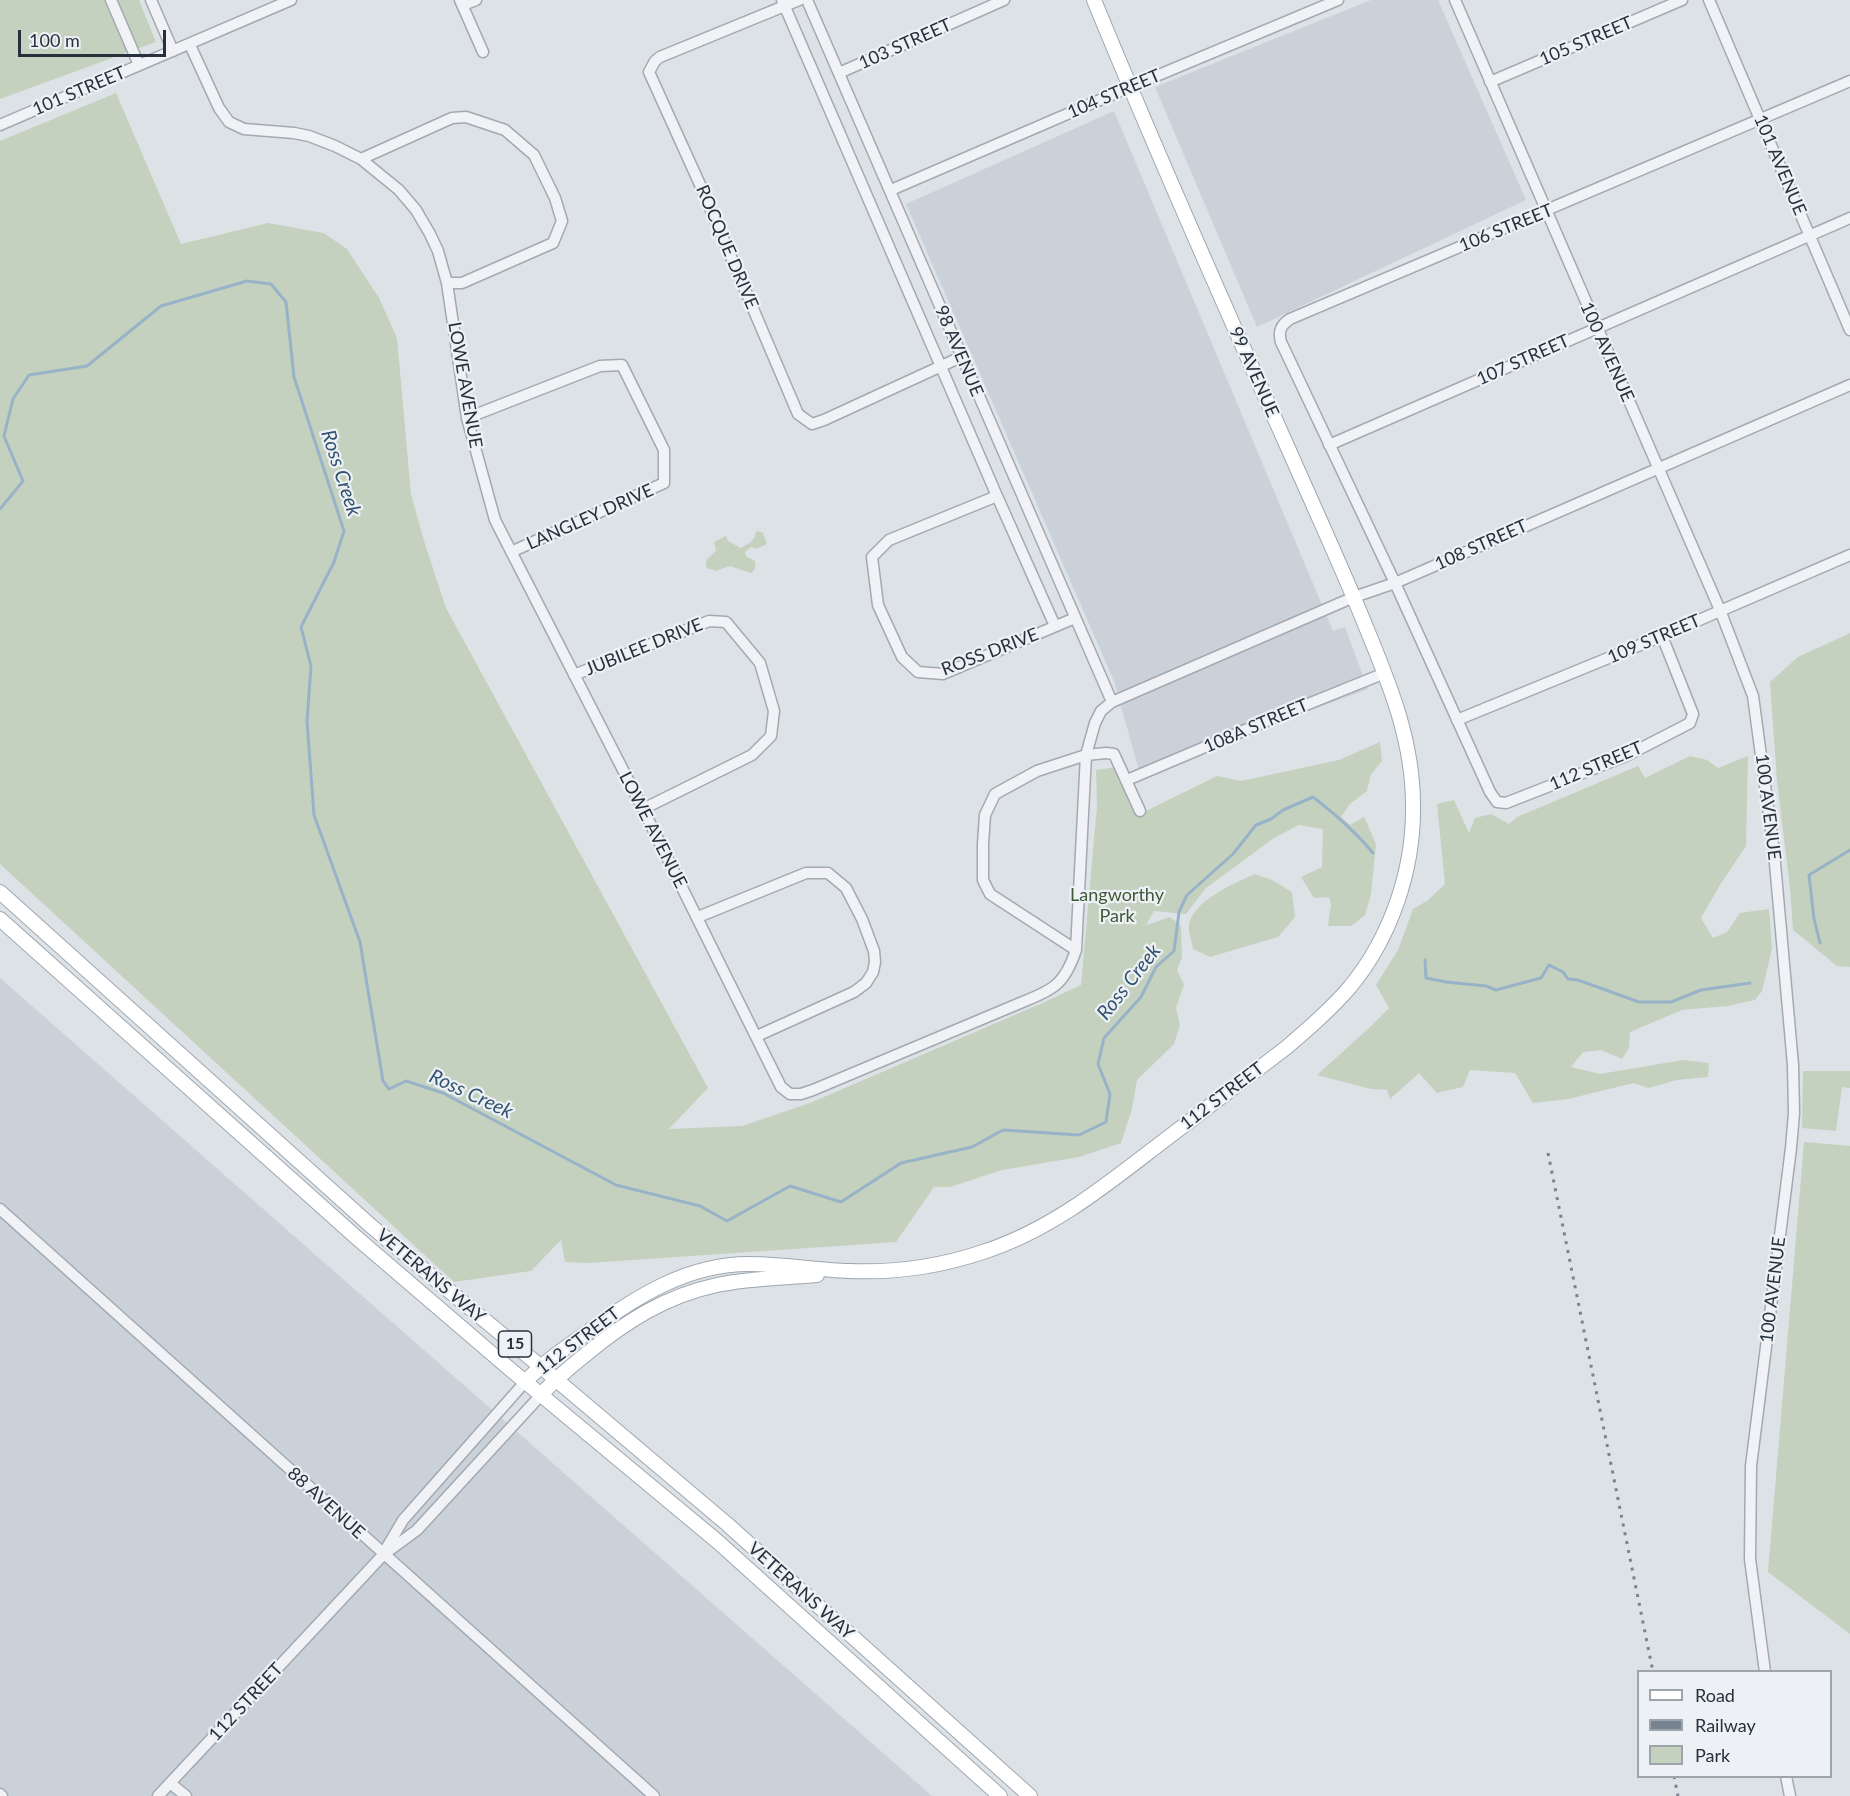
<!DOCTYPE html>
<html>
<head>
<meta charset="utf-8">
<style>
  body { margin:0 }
  #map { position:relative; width:1850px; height:1796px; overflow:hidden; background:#dde2e7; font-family:Lato,sans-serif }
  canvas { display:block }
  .legend { position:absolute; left:1637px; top:1670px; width:195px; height:108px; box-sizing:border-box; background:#edf1f5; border:2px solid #9ea4ab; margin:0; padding:8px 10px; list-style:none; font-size:18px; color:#27313d }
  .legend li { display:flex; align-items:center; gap:12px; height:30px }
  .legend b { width:30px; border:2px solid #9ea4ab }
  .scale { position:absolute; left:18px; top:30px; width:148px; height:27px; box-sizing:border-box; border:3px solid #27313d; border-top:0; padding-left:8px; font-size:18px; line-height:21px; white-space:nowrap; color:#27313d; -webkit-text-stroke:4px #edf1f5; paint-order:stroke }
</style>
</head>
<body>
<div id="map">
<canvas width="1850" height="1796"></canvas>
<ul class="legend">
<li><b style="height:8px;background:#fff"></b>Road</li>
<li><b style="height:8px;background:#778390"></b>Railway</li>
<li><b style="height:16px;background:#c5d1bf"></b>Park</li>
</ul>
<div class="scale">100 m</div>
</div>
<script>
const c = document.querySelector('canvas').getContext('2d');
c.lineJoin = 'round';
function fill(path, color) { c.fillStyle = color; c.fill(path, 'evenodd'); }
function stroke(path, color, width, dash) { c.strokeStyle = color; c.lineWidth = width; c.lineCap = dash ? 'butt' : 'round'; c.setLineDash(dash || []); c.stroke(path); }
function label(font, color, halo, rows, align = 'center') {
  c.font = font + ' Lato,sans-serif'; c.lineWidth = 4.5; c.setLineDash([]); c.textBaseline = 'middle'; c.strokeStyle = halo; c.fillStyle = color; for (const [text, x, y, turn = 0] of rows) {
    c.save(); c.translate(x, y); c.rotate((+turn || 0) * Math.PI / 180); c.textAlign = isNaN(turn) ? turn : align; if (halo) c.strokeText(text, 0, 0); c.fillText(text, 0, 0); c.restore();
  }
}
fill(new Path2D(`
  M1371,0H1438L1526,200L1257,327L1155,87Z
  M1114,111L1333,631L1345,627L1368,689L1140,774L1114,681L906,204Z
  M0,978L932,1796H0Z`), '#cbd1d9');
fill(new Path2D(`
  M0,0H139L156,42L0,99Z
  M116,93L181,244L268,223L324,233L347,249L379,298L397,338L411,494L424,541L446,608L708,1088L669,1129L742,1126L810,1103L1038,1005L1081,985L1097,806L1096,770L1117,767L1139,812L1148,810L1217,776L1241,781L1339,760L1380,742L1382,761L1371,774L1367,791L1350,804L1341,817L1350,825L1364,817L1376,844L1371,894L1365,915L1351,926H1328L1331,904L1329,897L1314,898L1301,877L1322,867L1323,829L1299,825L1274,838L1206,888L1186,914L1154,911L1146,925L1170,917L1181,926L1182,957L1177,970L1184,984L1176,1008L1180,1025L1174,1044L1137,1080L1132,1109L1121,1143L1079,1157L1002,1170L950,1187H934L896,1242L589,1263L565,1262L561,1240L531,1271L454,1282L0,864V141Z
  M758,531L763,533L767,544L756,549L751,547L745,552L747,557L754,560C757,565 755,570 751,573L730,566L716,571L707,568C703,558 712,557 716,550L714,542L726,536L728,541L741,548C748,544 755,541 756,532Z
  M1850,633V967L1837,966L1793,930L1790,888L1777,781L1770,682L1798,657Z
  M1690,756L1707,760L1718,768L1748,756L1746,846L1720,885L1701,918L1713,938L1727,932L1740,913L1769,909L1772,949L1762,991L1755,1000L1728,1006L1682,1010L1630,1032L1629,1048L1622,1059L1601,1050L1583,1052L1571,1067L1600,1074L1683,1060L1709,1063L1708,1077L1677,1080L1648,1088L1634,1083L1568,1099L1533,1103L1515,1073L1470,1070L1463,1087L1437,1093L1419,1073L1390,1099L1387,1090L1371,1089L1317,1075L1369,1028L1389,1008L1376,985L1398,950L1413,909L1427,901L1445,884L1437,804L1454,800L1469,833L1475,818L1491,814L1509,824L1517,817L1638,766L1645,778Z
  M1255,874L1272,880L1292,892L1295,917L1278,937L1210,957L1193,949C1192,942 1188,932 1189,925C1192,901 1235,883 1255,874Z
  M1803,1071H1850V1088L1842,1087L1836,1131L1802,1128Z
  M1804,1142L1850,1146V1634L1768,1572Z`), '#c5d1bf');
stroke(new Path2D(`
  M0,509L23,481L4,436L13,399L29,375L87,366L161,306L247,281L271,284L286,302L294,377L344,531L334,562L301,627L311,666L307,721L314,815L360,942L383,1081L389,1089L406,1081L443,1093L616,1185L700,1206L727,1221L790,1186L841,1202L901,1163L972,1147L1003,1130L1079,1135L1106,1122L1110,1094L1098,1064L1104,1038L1141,997L1156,967L1174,951L1179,912L1187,895L1233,854L1256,825L1271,819L1283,810L1313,797C1335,814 1355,831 1373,853
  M1820,943L1814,919L1809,875L1850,850
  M1425,960L1426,978L1446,982L1486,986L1496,990L1541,978L1549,965L1563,972L1568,979L1578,980L1639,1002H1671L1701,990L1750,983`), '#98b3c7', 3);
const minor = new Path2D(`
  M111,0L139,65
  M151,0L173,51
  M460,0L483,52
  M782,0L997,496L1055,626
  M799,0L660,57L655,61L649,72L702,189L798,414L812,424L824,420L961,357
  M807,0L1112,702
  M1455,0L1720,610L1753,696L1774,852L1793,1065L1794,1113L1791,1148L1751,1466L1750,1559L1765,1672
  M1709,0L1850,330
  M463,5L476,0
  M190,45L219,108L229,122L244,129L294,133L309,136L335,146L361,159L399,190L416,210L430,234L438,251L447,283L467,418L495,520L643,809L781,1087L790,1094H801L813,1090L1025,1001C1055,989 1065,983 1076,950L1086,755L1095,723L1101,711L1112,702L1354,597L1395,583L1850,385
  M839,73L1004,0
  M1490,82L1682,0
  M0,125L291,0
  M361,159L452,118L466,117L505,130L534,155L555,198L562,221L553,243L462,283H447
  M891,190L1130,87L1338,0
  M467,418L600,366L622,365L664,450V483L511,552
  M1329,445L1850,218
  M997,496L889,540L872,557L878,605L902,657L918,672L943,674L1075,618
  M1662,636L1693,714L1690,723L1626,756L1506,803L1497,802L1490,792L1395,583L1281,342C1278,331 1281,325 1290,319L1850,81
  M574,675L709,621L726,622L760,663L774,711L771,736L752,755L643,809
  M1457,720L1662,636L1850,555
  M1127,780L1276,717L1385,673
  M698,917L806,873H828L846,888L862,919L874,951L875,962L873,972L866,983L854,992L757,1036
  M1076,950L990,894L983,880V844L985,815L995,794L1037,771L1086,755L1106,753L1114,754L1140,811
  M0,1209L654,1796
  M386,1549L403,1520L525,1382
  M1786,1776L1790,1796
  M170,1783L186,1796
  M0,1794L2,1796
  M158,1796L383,1555L417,1530L541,1395`);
const major = new Path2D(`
  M0,892L371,1226L540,1366L727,1524L1030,1796
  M0,919L357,1238L511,1370L717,1541L1000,1796
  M525,1382C544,1362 566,1347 589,1331C637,1296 688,1264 749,1264C783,1264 816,1270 849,1271C894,1273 941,1266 983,1252C1048,1231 1100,1190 1153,1149C1198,1115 1242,1081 1287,1047C1309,1028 1331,1009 1350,987C1391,937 1414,870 1413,805C1413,741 1390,685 1366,627C1343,570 1317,514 1292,457C1224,305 1157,154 1094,0
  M541,1395C554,1380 569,1368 585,1355C625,1322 665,1296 717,1285C749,1278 784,1278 817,1275`);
stroke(minor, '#a3a9b1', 13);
stroke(major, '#9da7b2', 16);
stroke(minor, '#f0f2f5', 10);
stroke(major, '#fff', 14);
stroke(new Path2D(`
  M1548,1153L1653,1672
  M1674,1776L1678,1796`), '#778390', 3, [3, 6]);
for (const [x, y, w] of [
  [515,1344,33]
]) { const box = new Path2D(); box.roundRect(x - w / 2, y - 13, w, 26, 4.5); c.fillStyle = '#edf1f5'; c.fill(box); stroke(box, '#27313d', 1.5); }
label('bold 16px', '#27313d', null, [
  ["15",515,1344]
]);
label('18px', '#27313d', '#edf1f5', [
  ["105 STREET",1586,41,-23],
  ["103 STREET",905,44,-24],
  ["101 STREET",79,91,-23],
  ["104 STREET",1114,94,-23],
  ["101 AVENUE",1780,165,67],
  ["106 STREET",1506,228,-22],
  ["ROCQUE DRIVE",727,247,67],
  ["98 AVENUE",959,351,67],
  ["100 AVENUE",1607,352,66],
  ["107 STREET",1523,360,-24],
  ["99 AVENUE",1254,372,66],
  ["LOWE AVENUE",465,385,80],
  ["LANGLEY DRIVE",590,517,-24],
  ["108 STREET",1481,545,-24],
  ["109 STREET",1654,639,-23],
  ["JUBILEE DRIVE",644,647,-22],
  ["ROSS DRIVE",990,652,-21],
  ["108A STREET",1256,726,-23],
  ["112 STREET",1596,766,-23],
  ["100 AVENUE",1768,807,83],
  ["LOWE AVENUE",653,830,63],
  ["112 STREET",1222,1096,-37],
  ["VETERANS WAY",431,1276,40],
  ["100 AVENUE",1773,1290,-83],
  ["112 STREET",578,1341,-37],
  ["88 AVENUE",326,1503,42],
  ["VETERANS WAY",801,1591,42],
  ["112 STREET",246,1702,-47]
]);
label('18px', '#3e5935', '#edf1f5', [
  ["Langworthy",1117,895],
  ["Park",1117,916]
]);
label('italic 20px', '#325370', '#edf1f5', [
  ["Ross Creek",341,473,72],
  ["Ross Creek",1129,982,-52],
  ["Ross Creek",471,1094,25]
]);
</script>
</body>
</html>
